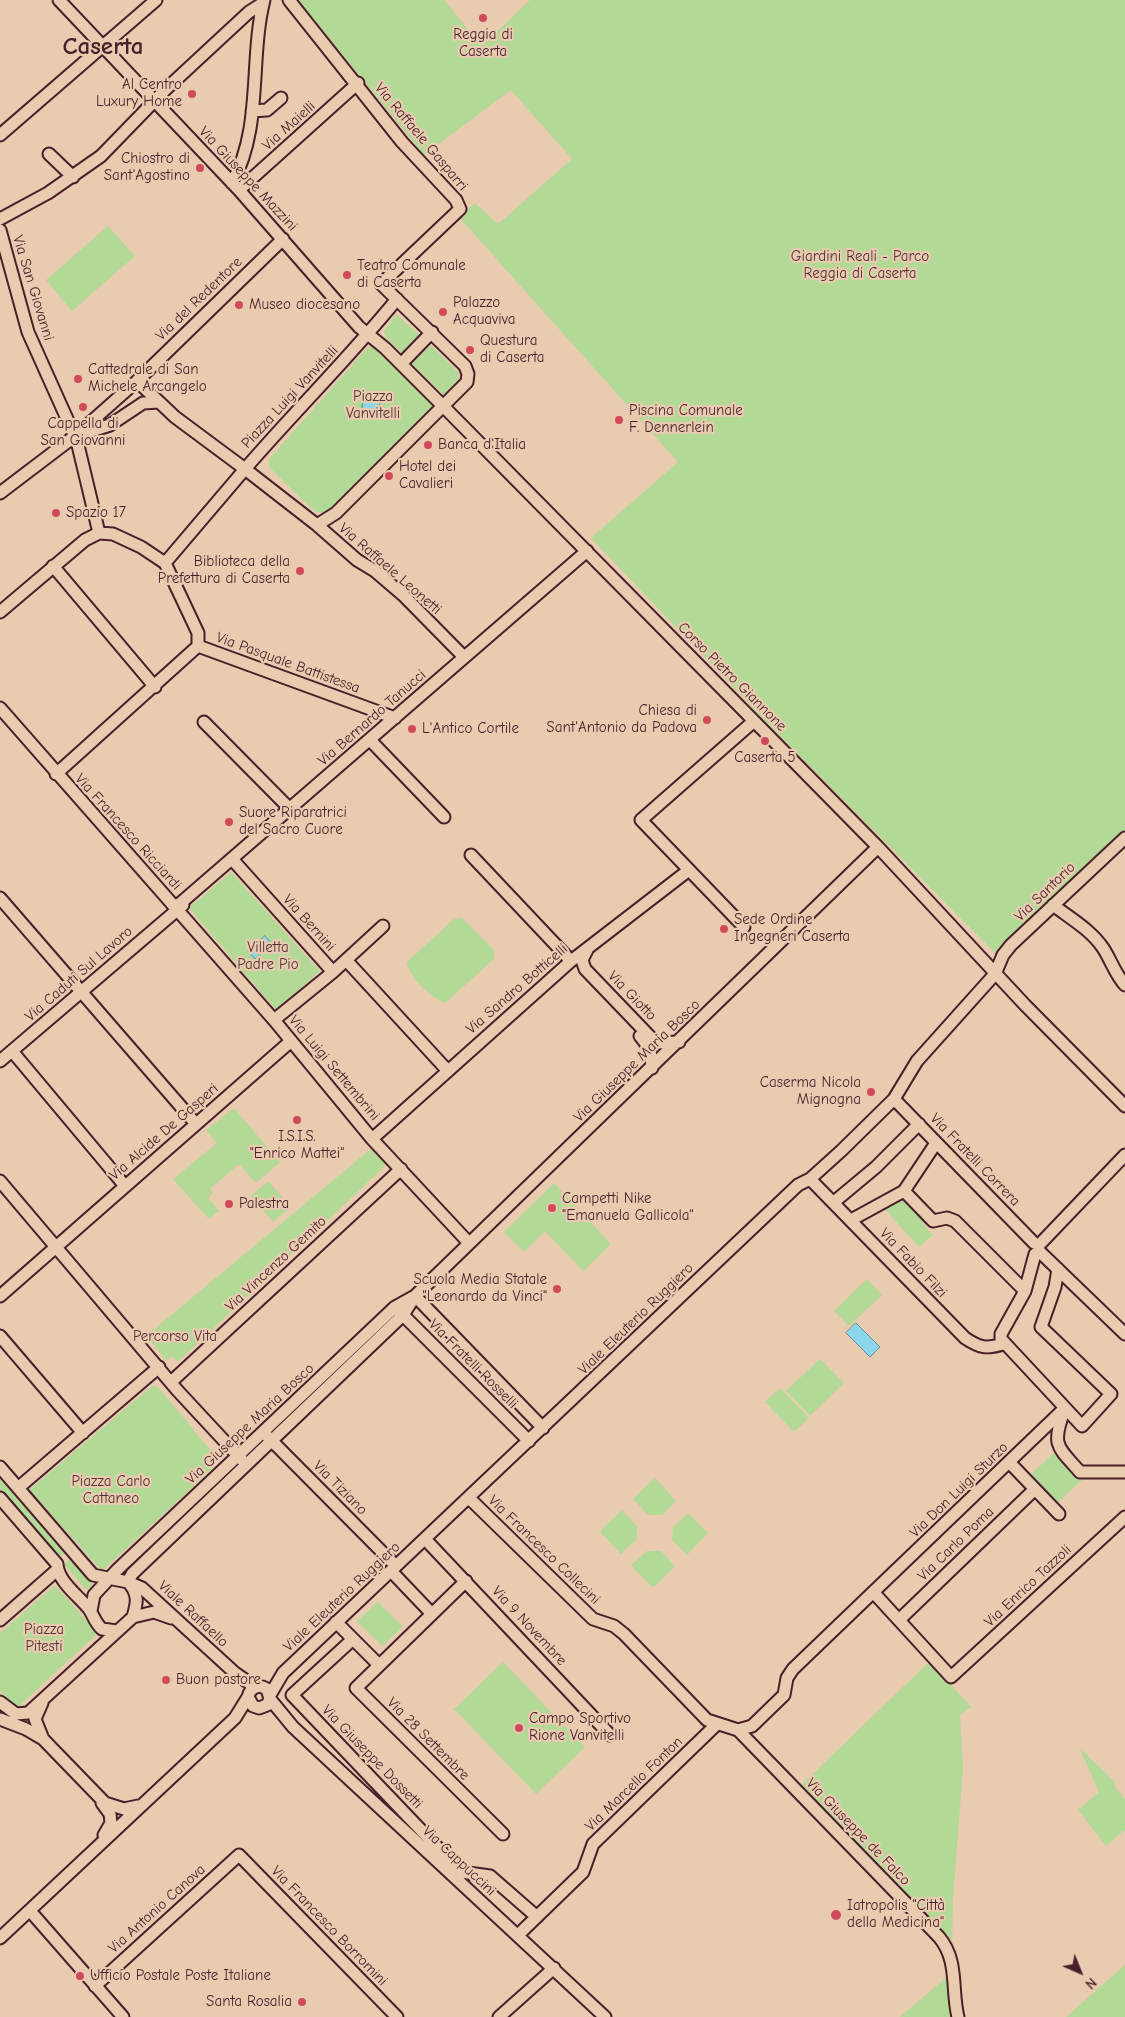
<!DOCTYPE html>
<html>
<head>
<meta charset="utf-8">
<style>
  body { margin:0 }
  #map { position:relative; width:1125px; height:2017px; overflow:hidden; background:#e9cbb0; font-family:"Comic Neue",sans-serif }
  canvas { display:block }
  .north { position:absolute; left:1055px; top:1947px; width:50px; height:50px; -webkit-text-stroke:4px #e9cbb0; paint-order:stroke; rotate:136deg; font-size:14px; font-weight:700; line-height:20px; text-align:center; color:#4a1f2b }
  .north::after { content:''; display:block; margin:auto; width:18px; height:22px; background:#4a1f2b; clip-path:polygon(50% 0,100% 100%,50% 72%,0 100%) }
</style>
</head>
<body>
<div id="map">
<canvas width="1125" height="2017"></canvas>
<div class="north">N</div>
</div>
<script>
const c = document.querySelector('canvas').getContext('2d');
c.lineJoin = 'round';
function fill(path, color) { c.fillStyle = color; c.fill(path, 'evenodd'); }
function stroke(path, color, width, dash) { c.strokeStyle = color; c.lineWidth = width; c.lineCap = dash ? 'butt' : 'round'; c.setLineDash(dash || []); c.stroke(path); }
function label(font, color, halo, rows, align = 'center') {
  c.font = font + ' "Comic Neue",sans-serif'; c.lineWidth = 4.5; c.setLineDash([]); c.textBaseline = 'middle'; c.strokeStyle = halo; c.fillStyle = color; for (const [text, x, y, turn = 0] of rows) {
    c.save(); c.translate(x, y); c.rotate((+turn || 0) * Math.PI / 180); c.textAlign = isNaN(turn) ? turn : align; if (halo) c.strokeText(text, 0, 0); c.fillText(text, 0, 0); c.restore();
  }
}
fill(new Path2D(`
  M298,0H444L482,46L530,0H1125V832L995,953L763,719L591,538L678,462L459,217L475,203L498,224L572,159L511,90L424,155Z
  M108,226L135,256L72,311L46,280Z
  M396,314L421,336L403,354L385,336L384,331Z
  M431,345L459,373L458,383L446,397L412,364Z
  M368,347L375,348L381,353L427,395L433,403L431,410L330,511L321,513L314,511L269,467V459Z
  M231,872L320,971L276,1010L189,908Z
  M462,918L494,950V959L445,1003C430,997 409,978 407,962L454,919Z
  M234,1108L280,1162L256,1183L239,1164L210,1189L213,1193L208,1198L219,1211L209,1219L173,1179L217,1143L206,1130Z
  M372,1148L387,1164L178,1362L172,1356L167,1361L146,1336Z
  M268,1181L291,1207L273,1222L251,1196Z
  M554,1183L611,1244L583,1271L545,1231L524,1252L504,1232Z
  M904,1191L929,1217L922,1223L933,1235L919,1247L880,1204Z
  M867,1279L882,1295L849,1326L834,1311Z
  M820,1359L844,1383L810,1416L786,1391Z
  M152,1386L158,1387L164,1394L217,1458L214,1467L102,1571L29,1490Z
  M780,1388L809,1418L794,1432L765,1402Z
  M1055,1452L1082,1480L1056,1504L1029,1476Z
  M0,1475L66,1551L58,1558L0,1491Z
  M655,1478L676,1501L662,1515H648L633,1499Z
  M622,1510L637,1526V1539L621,1554L601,1533V1530Z
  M688,1513L708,1533L687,1555L672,1540L673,1527Z
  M647,1551H661L675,1566L655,1586H651L631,1565Z
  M70,1559L93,1585L87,1590L64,1565Z
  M55,1585L98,1633L16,1709L0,1691V1633Z
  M378,1602L403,1627L382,1646L357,1621Z
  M930,1661L971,1707L960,1715L963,1768L953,1898L952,1941L796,1790Z
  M503,1662L585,1747L536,1794L454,1709Z
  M1079,1747L1115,1782V1787L1125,1799V1830L1106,1846L1078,1810L1099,1792Z
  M1125,1965V2017H1066Z
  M948,1976L951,2017H900Z`), '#b2d995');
const water = new Path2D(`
  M362 406a9 9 0 1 1 18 0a9 9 0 1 1-18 0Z
  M265,936L272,944L255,959L248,951Z
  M856,1323L880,1347L870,1357L846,1333Z`);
fill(water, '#8ad7ea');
stroke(water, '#708d9e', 1);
const minor = new Path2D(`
  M59,0L239,190L359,327L385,348L443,406L754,721L878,847L1025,1005L1125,1106
  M289,0L402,142L456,200L460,209L381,284L465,366L468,374L467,382L336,513L317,525L245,469C295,411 349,358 397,299
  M252,111L267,110L281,98
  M0,135L156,0
  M49,154L73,177
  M232,183C263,127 249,60 264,0
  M239,190L358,83
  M0,219L48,193L101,156L166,89L249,12L263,3
  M0,230L28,332L77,441L99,533
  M401,364L432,332
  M137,381L175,417L245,469L165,563
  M79,435L110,425L143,403L159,402
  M0,493L75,436L137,381L283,239
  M317,525L357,560L375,571L403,595L464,657
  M53,566L155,687
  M0,612L85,540L99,533L113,534L141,547L165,563L198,633V646L56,774
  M198,646L395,718
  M0,708L274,1020L372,1139L469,1243
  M204,722L290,809
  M370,740L444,817
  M471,855L571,961
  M232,859L333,972L346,960L447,1070
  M0,898L196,1124
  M1053,905C1070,918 1091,930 1103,948C1111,960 1115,974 1125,985
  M176,907L587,551
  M744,927L641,820L754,721
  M587,950L582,960L585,969L656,1043L679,1042
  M346,960L383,926
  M274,1020L333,972
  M640,1036L650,1049L652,1068
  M12,1051L125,1186
  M0,1061L183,905
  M894,1099L1034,1243
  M372,1139L571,961L689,870
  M810,1179L965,1338C980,1348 986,1349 1003,1344
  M0,1181L177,1390L242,1460
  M904,1191L933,1221L947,1218L955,1221L1025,1291
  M834,1202L876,1167L919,1124
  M851,1220L904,1191L936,1143
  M1040,1244L1125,1155
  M1040,1252L1125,1334
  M1035,1254L1025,1291L1001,1334V1339L1082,1426L1111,1394L1041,1327L1055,1287L1058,1269
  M0,1296L291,1041
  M415,1296L543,1428
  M398,1310L529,1441
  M0,1336L83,1433
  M171,1382L401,1169
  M1064,1411C1051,1446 1058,1447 1080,1472H1125
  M267,1436L396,1566
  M1009,1462L1059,1514
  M0,1467L93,1575L128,1582L142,1588L235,1673L255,1687
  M18,1488L159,1367
  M0,1498L57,1564C58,1582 79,1596 89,1609C94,1616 95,1623 102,1629L117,1631
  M469,1498L593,1619L614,1626L624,1634L707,1720L738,1730L939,1937C959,1961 951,1989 958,2017
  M425,1539L610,1735
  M391,1571L432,1614
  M466,1581L356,1688L503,1834
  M128,1582L132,1574L403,1315L415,1296L878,847
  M129,1583C139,1595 137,1603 133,1617
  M874,1593L951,1677L1125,1517
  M91,1611L94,1595L117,1570L395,1307L413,1297
  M0,1620L57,1570
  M899,1620L1035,1489
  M336,1622L353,1639L292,1695L461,1872L490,1876L537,1917
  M353,1639L379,1665
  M270,1695L283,1673L798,1185L810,1179L841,1151L894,1099L917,1061L995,974L1003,955L1011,945L1125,838
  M270,1699L267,1705L259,1708L253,1706L248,1697C250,1687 259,1684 267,1689L270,1699L293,1727L605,2017
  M0,1702L16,1714L28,1713L133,1617L154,1612L171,1618
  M42,1703L35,1719L43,1739
  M0,1719L26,1729L43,1739L105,1803L124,1809L138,1806
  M738,1730L752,1726L784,1695L787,1678L793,1669L1065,1408
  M102,1803L110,1814L111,1823L104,1835
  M31,1912L123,2017
  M518,1935L583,1872L593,1844L717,1724
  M0,1938L235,1718L248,1697
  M95,1986L239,1855L397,2017
  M499,2017L554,1968`);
stroke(minor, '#4a1f2b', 15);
stroke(minor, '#e9cbb0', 11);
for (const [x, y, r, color] of [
  [483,18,5,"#d1495b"],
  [192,94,5,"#d1495b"],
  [200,168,5,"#d1495b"],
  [347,275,5,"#d1495b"],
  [239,305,5,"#d1495b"],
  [443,312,5,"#d1495b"],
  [470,350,5,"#d1495b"],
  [78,379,5,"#d1495b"],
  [83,407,5,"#d1495b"],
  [619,420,5,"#d1495b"],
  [428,445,5,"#d1495b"],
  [389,476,5,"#d1495b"],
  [56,513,5,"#d1495b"],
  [300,571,5,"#d1495b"],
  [707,720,5,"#d1495b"],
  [412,729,5,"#d1495b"],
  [765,741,5,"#d1495b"],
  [229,822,5,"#d1495b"],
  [724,929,5,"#d1495b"],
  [871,1092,5,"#d1495b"],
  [297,1120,5,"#d1495b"],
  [229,1204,5,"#d1495b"],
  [552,1208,5,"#d1495b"],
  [557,1289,5,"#d1495b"],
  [166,1680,5,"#d1495b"],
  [519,1728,5,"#d1495b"],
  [836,1915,6,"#d1495b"],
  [80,1976,5,"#d1495b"],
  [302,2002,5,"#d1495b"]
]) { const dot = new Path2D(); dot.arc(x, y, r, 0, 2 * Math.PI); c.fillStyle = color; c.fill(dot); stroke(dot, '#e9cbb0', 2); }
label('15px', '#4a1f2b', '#e9cbb0', [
  ["Reggia di",483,35,"center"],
  ["Caserta",483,52,"center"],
  ["Al Centro",182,85,"right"],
  ["Luxury Home",182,102,"right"],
  ["Chiostro di",190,159,"right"],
  ["Sant'Agostino",190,176,"right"],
  ["Teatro Comunale",357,266],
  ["di Caserta",357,283],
  ["Palazzo",453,303],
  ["Acquaviva",453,320],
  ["Museo diocesano",249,305],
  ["Questura",480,341],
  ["di Caserta",480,358],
  ["Cattedrale di San",88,370],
  ["Michele Arcangelo",88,387],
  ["Piscina Comunale",629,411],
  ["F. Dennerlein",629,428],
  ["Cappella di",83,424,"center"],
  ["San Giovanni",83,441,"center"],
  ["Banca d'Italia",438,445],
  ["Hotel dei",399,467],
  ["Cavalieri",399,484],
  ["Spazio 17",66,513],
  ["Biblioteca della",290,562,"right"],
  ["Prefettura di Caserta",290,579,"right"],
  ["Chiesa di",697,711,"right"],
  ["Sant'Antonio da Padova",697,728,"right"],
  ["L'Antico Cortile",422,729],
  ["Caserta 5",765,758,"center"],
  ["Suore Riparatrici",239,813],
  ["del Sacro Cuore",239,830],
  ["Sede Ordine",734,920],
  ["Ingegneri Caserta",734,937],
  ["Caserma Nicola",861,1083,"right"],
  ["Mignogna",861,1100,"right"],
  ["I.S.I.S.",297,1137,"center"],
  ["\"Enrico Mattei\"",297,1154,"center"],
  ["Campetti Nike",562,1199],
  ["\"Emanuela Gallicola\"",562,1216],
  ["Palestra",239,1204],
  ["Scuola Media Statale",547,1280,"right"],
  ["\"Leonardo da Vinci\"",547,1297,"right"],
  ["Buon pastore",176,1680],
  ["Campo Sportivo",529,1719],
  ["Rione Vanvitelli",529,1736],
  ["Iatropolis \"Città",847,1906],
  ["della Medicina\"",847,1923],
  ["Ufficio Postale Poste Italiane",90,1976],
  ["Santa Rosalia",292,2002,"right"]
], 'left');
label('15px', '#4a1f2b', '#e9cbb0', [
  ["Via Maielli",289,126,-42],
  ["Via Raffaele Gasparri",421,137,50],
  ["Via Giuseppe Mazzini",248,179,47],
  ["Via San Giovanni",33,288,73],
  ["Via del Redentore",199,299,-44],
  ["Piazza Luigi Vanvitelli",290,397,-47],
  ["Via Raffaele Leonetti",390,569,41],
  ["Via Pasquale Battistessa",288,663,20],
  ["Corso Pietro Giannone",732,677,45],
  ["Via Bernardo Tanucci",372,718,-41],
  ["Via Francesco Ricciardi",128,832,48],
  ["Via Santorio",1045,892,-44],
  ["Via Bernini",309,923,48],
  ["Via Caduti Sul Lavoro",79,974,-41],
  ["Via Sandro Botticelli",517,989,-41],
  ["Via Giotto",632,996,46],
  ["Via Giuseppe Maria Bosco",637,1061,-44],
  ["Via Luigi Settembrini",334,1068,50],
  ["Via Alcide De Gasperi",164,1132,-41],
  ["Via Fratelli Correra",975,1160,46],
  ["Via Fabio Filzi",913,1263,46],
  ["Via Vincenzo Gemito",276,1264,-43],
  ["Viale Eleuterio Ruggiero",636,1319,-44],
  ["Via Fratelli Rosselli",473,1364,45],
  ["Via Giuseppe Maria Bosco",250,1424,-43],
  ["Via Tiziano",340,1488,45],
  ["Via Don Luigi Sturzo",959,1490,-44],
  ["Via Carlo Poma",956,1544,-44],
  ["Via Francesco Collecini",544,1550,44],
  ["Via Enrico Tazzoli",1028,1586,-43],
  ["Viale Eleuterio Ruggiero",342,1597,-43],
  ["Viale Raffaello",193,1614,43],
  ["Via 9 Novembre",529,1626,47],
  ["Via 28 Settembre",428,1739,45],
  ["Via Giuseppe Dossetti",372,1757,46],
  ["Via Marcello Fonton",634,1784,-44],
  ["Via Giuseppe de Falco",858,1832,46],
  ["Via Cappuccini",459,1861,43],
  ["Via Antonio Canova",157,1909,-42],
  ["Via Francesco Borromini",329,1926,46]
]);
label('15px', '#543236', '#e9cbb0', [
  ["Giardini Reali - Parco",860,257],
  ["Reggia di Caserta",860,274],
  ["Piazza",373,397],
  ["Vanvitelli",373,414],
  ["Villetta",268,948],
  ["Padre Pio",268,965],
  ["Percorso Vita",175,1337],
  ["Piazza Carlo",111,1482],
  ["Cattaneo",111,1499],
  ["Piazza",44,1630],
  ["Pitesti",44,1647]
]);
label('bold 25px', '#4a1f2b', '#e9cbb0', [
  ["Caserta",103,47]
]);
</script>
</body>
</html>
